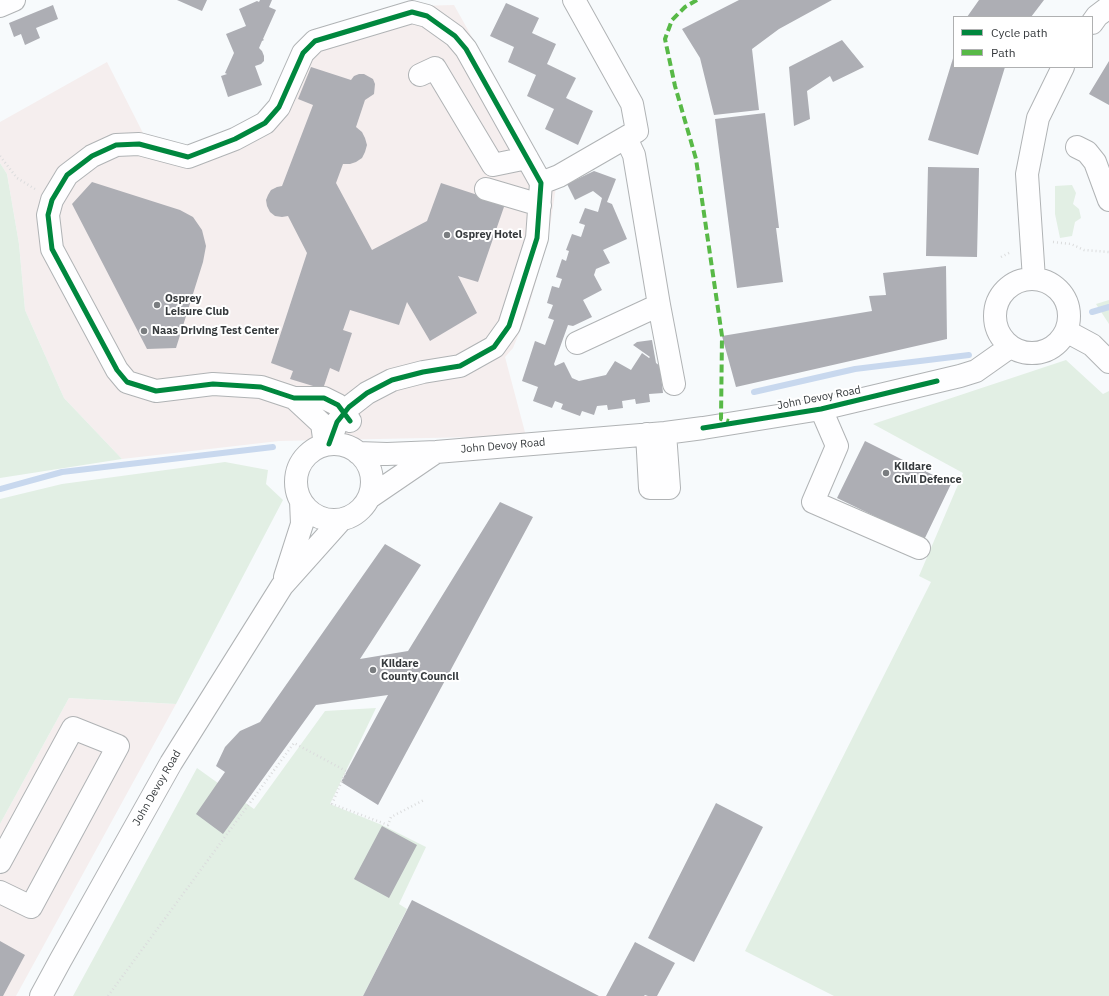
<!DOCTYPE html>
<html>
<head>
<meta charset="utf-8">
<style>
  body { margin:0 }
  #map { position:relative; width:1109px; height:996px; overflow:hidden; background:#f7fafc; font-family:"IBM Plex Sans",sans-serif }
  canvas { display:block }
  .legend { position:absolute; left:953px; top:16px; width:140px; height:52px; box-sizing:border-box; background:#fff; border:1px solid #afb0b1; margin:0; padding:5px 7px; list-style:none; font-size:12px; color:#363a3d }
  .legend li { display:flex; align-items:center; gap:8px; height:20px }
  .legend b { width:20px; border:1px solid #afb0b1 }
</style>
</head>
<body>
<div id="map">
<canvas width="1109" height="996"></canvas>
<ul class="legend">
<li><b style="height:5px;background:#00873e"></b>Cycle path</li>
<li><b style="height:5px;background:#58b947"></b>Path</li>
</ul>
</div>
<script>
const c = document.querySelector('canvas').getContext('2d');
c.lineJoin = 'round';
function fill(path, color) { c.fillStyle = color; c.fill(path, 'evenodd'); }
function stroke(path, color, width, dash) { c.strokeStyle = color; c.lineWidth = width; c.lineCap = dash ? 'butt' : 'round'; c.setLineDash(dash || []); c.stroke(path); }
function label(font, color, halo, rows, align = 'center') {
  c.font = font + ' "IBM Plex Sans",sans-serif'; c.lineWidth = 4; c.setLineDash([]); c.textBaseline = 'middle'; c.strokeStyle = halo; c.fillStyle = color; for (const [text, x, y, turn = 0] of rows) {
    c.save(); c.translate(x, y); c.rotate((+turn || 0) * Math.PI / 180); c.textAlign = isNaN(turn) ? turn : align; if (halo) c.strokeText(text, 0, 0); c.fillText(text, 0, 0); c.restore();
  }
}
fill(new Path2D(`
  M454,5L556,187L548,240L526,316L513,348L505,357L526,436L279,441L122,459L64,398L25,310L19,244L7,174L0,163V122L107,62L144,135L188,148L230,133L256,117L270,101L295,48L415,6Z
  M69,698L176,704L16,996H0V824Z`), '#f5eeee');
fill(new Path2D(`
  M0,163L7,174L19,244L25,310L64,398L122,459L0,478Z
  M1072,185L1076,193L1073,204L1079,209L1081,218L1075,222L1072,236L1060,238L1055,214V186Z
  M1109,300V324L1096,304Z
  M1066,360L1103,394L1109,391V996H834L745,951L931,582L919,576L963,473L873,424Z
  M225,462L268,470L266,484L283,500L176,704L69,698L0,824V499L62,484Z
  M376,708L330,804L382,825L426,847L399,904L407,909L363,996H73L197,768L254,809L325,711Z`), '#e2efe4');
stroke(new Path2D(`
  M1092,312L1109,307
  M754,392L855,369L969,355
  M0,489L62,472L273,447`), '#c8d8ee', 6);
fill(new Path2D(`
  M177,0H207L202,11Z
  M260,0H272L269,7L276,10L263,39L264,40L262,41L259,48L262,51L264,56V61L261,64L255,66L262,85L228,97L221,76L227,74L225,73L234,53L226,34L246,26L239,9L257,1L259,2Z
  M739,0H832L779,29L752,49L759,110L714,115L700,58L682,29Z
  M979,0H1044L1031,17H967Z
  M506,3L539,18L532,33L556,44L547,64L576,78L566,98L593,111L578,145L545,129L554,109L527,96L536,75L508,62L514,47L490,36Z
  M53,5L58,19L36,28L40,38L25,45L21,34L14,37L9,23Z
  M842,40L864,67L833,82L830,76L807,91L810,119L794,126L789,67Z
  M954,55V67H1005L978,155L928,140Z
  M1109,61V105L1089,94Z
  M311,67L351,80L354,76L359,74H364L373,79L375,84L374,94L365,100L356,127L362,132L365,138L367,145L365,152L362,158L356,162L350,164H343L336,183L372,250L427,221L441,183L505,204L478,282L458,276L477,313L430,341L407,302L399,325L350,310L343,330L352,333L339,372L330,368L323,389L290,379L293,371L271,363L307,253L288,216L282,217L275,216L270,212L267,206L266,200L268,195L271,190L277,187L282,186L313,105L298,99Z
  M765,113L779,228H776L783,282L737,288L715,119Z
  M928,167L979,168L977,257L926,256Z
  M594,171L616,179L607,202L612,204L627,239L603,250L610,263L596,269L594,275L602,290L583,300L592,317L573,326L568,325L554,364L555,366L564,362L572,378L579,381L606,375L615,361L631,370L642,353L649,358L650,357L633,345L637,342L652,340L656,363L660,366L663,393L649,394L650,402L636,404L635,399L622,401L623,408L608,410L607,405L597,406L594,415L582,411L580,416L561,409L563,404L555,401L552,408L533,401L538,387L522,381L535,341L545,345L554,320L548,318L553,305L547,303L552,286L559,288L562,279L556,277L562,259L566,261L569,251L566,250L572,234L581,237L585,225L579,223L585,208L598,212L602,198L593,191L575,200L567,184Z
  M92,182L180,210L193,217L202,230L206,246L203,262L176,348L147,349L72,204Z
  M946,266L947,339L736,387L722,336L872,311L869,296L886,295L883,273Z
  M865,441L951,484L924,540L837,498Z
  M500,502L533,517L378,805L341,782L388,695L316,705L223,834L196,814L225,772L216,766L225,747L240,731L260,722L385,544L421,565L360,659L408,651Z
  M716,803L763,827L694,962L648,938Z
  M382,826L417,845L389,898L354,879Z
  M412,900L471,930L599,996H363Z
  M0,941L25,955L3,996H0Z
  M635,942L675,963L657,996H648L645,995L644,996H606Z`), '#adaeb4');
const minor = new Path2D(`
  M0,6L14,0
  M1092,23L1097,16L1109,7
  M420,75L435,68L493,165L527,158
  M626,138L634,155L659,305L674,384
  M1077,147L1087,152L1095,162L1109,200
  M541,183L559,176L637,131L632,104L574,0
  M486,189L540,205
  M995 316a37 37 0 1 1 74 0a37 37 0 1 1-74 0Z
  M1034,279L1027,174L1038,118L1063,67
  M1066,331L1092,345L1109,362
  M577,343L659,305
  M294,398L322,424L325,445
  M821,409L837,446L813,502L919,548
  M647,434L650,488H669L665,433
  M329,444L337,422L349,407L367,393L392,380L423,372L460,366L494,347L509,326L537,238L541,183L466,49L455,36L427,16L412,12L315,41L303,53L279,107L265,123L235,139L188,157L139,144L116,145L92,156L67,175L52,200L48,215L52,249L117,370L127,382L156,391L213,384L261,387L294,398H324L338,405L350,421
  M296 482a38 38 0 1 1 76 0a38 38 0 1 1-76 0Z
  M358,453L387,454L436,452L665,433L703,428L821,409L960,376L976,371L1010,347
  M370,497L436,452
  M285,577L302,524L301,501
  M0,862L73,728L118,746L31,907L0,892
  M41,996L60,961L171,763L282,586L341,520`);
stroke(minor, '#b0b3b5', 24);
stroke(new Path2D(`
  M0,156L17,178L35,189
  M1053,242L1071,244L1084,250L1109,252
  M1001,257L1011,252
  M108,996L294,743L346,771L332,804L388,825L391,817L424,800`), '#dbdcdd', 2.5, [1, 3]);
stroke(minor, '#fefeff', 22);
stroke(new Path2D(`
  M697,0L685,7L672,20L665,39L675,86L696,159L722,336L721,419L729,421`), '#58b947', 4, [8, 4]);
stroke(new Path2D(`
  M703,428L821,409L937,381
  M329,444L337,422L349,407L367,393L392,380L423,372L460,366L494,347L509,326L537,238L541,183L466,49L455,36L427,16L412,12L315,41L303,53L279,107L265,123L235,139L188,157L139,144L116,145L92,156L67,175L52,200L48,215L52,249L117,370L127,382L156,391L213,384L261,387L294,398H324L338,405L350,421`), '#00873e', 5);
for (const [x, y, r, color] of [
  [447,235,4,"#7a7d80"],
  [157,305,4,"#7a7d80"],
  [144,331,4,"#7a7d80"],
  [886,473,4,"#7a7d80"],
  [373,670,4,"#7a7d80"]
]) { const dot = new Path2D(); dot.arc(x, y, r, 0, 2 * Math.PI); c.fillStyle = color; c.fill(dot); stroke(dot, '#fff', 1.5); }
label('bold 11px', '#363a3d', '#fff', [
  ["Osprey Hotel",455,235],
  ["Osprey",165,299],
  ["Leisure Club",165,312],
  ["Naas Driving Test Center",152,331],
  ["Kildare",894,467],
  ["Civil Defence",894,480],
  ["Kildare",381,664],
  ["County Council",381,677]
], 'left');
label('11px', '#363a3d', '#fff', [
  ["John Devoy Road",819,398,-11],
  ["John Devoy Road",503,446,-5],
  ["John Devoy Road",157,788,-60]
]);
</script>
</body>
</html>
